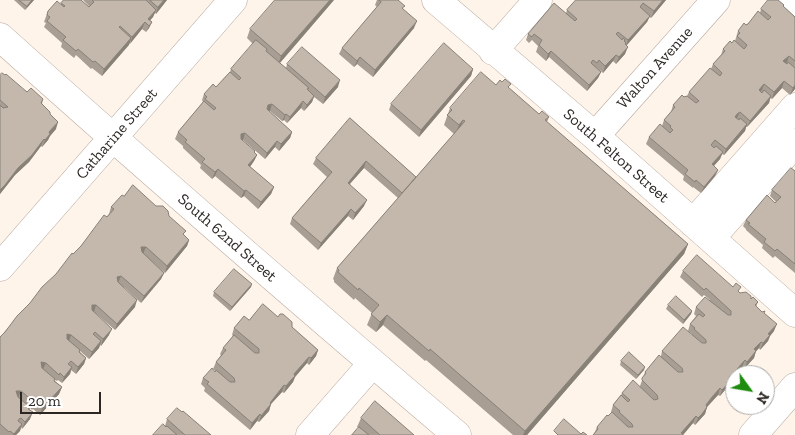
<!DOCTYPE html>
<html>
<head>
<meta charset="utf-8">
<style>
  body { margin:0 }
  #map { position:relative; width:795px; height:435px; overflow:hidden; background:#fff4ea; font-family:"Zilla Slab",serif }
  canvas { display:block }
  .north { position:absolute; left:725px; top:365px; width:50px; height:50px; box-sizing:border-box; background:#fff; border:1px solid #aba9a7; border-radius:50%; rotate:122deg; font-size:14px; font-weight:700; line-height:20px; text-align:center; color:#2c2723 }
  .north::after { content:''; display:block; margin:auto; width:18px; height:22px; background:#1c8b0e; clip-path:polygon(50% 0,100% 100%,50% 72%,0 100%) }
  .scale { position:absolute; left:20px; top:392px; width:81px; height:22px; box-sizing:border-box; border:2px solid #2c2723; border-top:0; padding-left:6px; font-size:15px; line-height:18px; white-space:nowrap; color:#2c2723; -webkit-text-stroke:4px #fff; paint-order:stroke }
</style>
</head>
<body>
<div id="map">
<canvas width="795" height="435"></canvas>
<div class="north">N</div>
<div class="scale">20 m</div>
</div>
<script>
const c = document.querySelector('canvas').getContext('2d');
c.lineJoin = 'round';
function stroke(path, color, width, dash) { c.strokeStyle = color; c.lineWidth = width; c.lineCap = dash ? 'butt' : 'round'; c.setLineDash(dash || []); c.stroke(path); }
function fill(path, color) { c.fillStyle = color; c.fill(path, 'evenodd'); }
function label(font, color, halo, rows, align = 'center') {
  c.font = font + ' "Zilla Slab",serif'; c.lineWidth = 4; c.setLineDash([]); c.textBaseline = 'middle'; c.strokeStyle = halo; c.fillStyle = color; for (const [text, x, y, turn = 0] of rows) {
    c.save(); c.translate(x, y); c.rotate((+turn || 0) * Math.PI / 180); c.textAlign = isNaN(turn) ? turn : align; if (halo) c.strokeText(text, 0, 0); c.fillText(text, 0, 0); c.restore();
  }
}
const minor = new Path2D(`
  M436,0L595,136L795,313
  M783,0L795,10
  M0,37C150,172 303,304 457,435
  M493,51L538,0
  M595,136L716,0
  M693,223L795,107
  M711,238L795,143
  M0,267L233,0
  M310,435L372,364
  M753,435L795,387`);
stroke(minor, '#b5a89d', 29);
stroke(minor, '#fff', 28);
fill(new Path2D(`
  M14,0H34L25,10Z
  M63,0H81L89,7V6L83,0H167L156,14L155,13L153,17L150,20L152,22L149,28L146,32L142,29L102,76L92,68L91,69L76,55L74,58L61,47L62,43L44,27L46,23L44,22L48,11L61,4Z
  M334,0L280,63L286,68L287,64L338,87L323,104L314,97L312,102L304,111L301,108L287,123L284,120L282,121L270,111H269L292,132L290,138L279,151L275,147L265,159L243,140H242L257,155L254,161L250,167L274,187L271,194L258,209L244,196L241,198L215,176L212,179L200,168L201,165L183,148V146L175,139L178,132L203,102L202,100L204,94L216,87L230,72L231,69L253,44L247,38L250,29Z
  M377,0H398L414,28L373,77L357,64L354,67L339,54L342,48L377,7L375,5Z
  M576,0H666L651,18L649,17L647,22L626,46L625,54L616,64L613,61L603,73L596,67L601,72L598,78L587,91L549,57L546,61L536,52L538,46L532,40L529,43L526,40L528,34L566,13L567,10Z
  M783,6L795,17V89L790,95L782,88L772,99L770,98L769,103L747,127H746L745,131L724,155L722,154L720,159L714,166L718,170L715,176L701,193L693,187V188L683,180L684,176L646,144L649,137L662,126L664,120L671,112L673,105L684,97L687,96L689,92L711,69L713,64L721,55L723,49L735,41L738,31L746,25L760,13L761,9Z
  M473,69L471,76L419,137L389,110L391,104Z
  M0,75L27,92L43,99L42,104L50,114L56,129L50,136L48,140L42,147L41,146L29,162L15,175L0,194Z
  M496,85L509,88L539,114L549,117L547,122L688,244L684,254L527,435H513L426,360L425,361L383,325L376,332L367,325L372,313L355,298L354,300L334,282V280L333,279L337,268L398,198L364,168L350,184L364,206L353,220L348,216L318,250L290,224L292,218L327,177L313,164L316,158L350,118L416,177L454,134L444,125L450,108Z
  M795,171V273L775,256L773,258L762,248L763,245L746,230V229L743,226L746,220L776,202L770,196L772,190Z
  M124,196L156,206L169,216L184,235L189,240L187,246L165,273L143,254L164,273L161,279L141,303L124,287L135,307L115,330L94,312L109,335L101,346L100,345L99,348L89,359L80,351V352L86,358L84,364L76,374L71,370L70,374L62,383L58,380L57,381L55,380V381L62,387L59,394L40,415L33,409L32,410L30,408V419L22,429L21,427L20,431L16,435H0V337L109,214L111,207Z
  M683,271L733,287L739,292L751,299L758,302L756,307L764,313L774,331L770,336L768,341L760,350L759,348L756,351L754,358L744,369L742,367L731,380L729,385L720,396L718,395L707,407L705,414L695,425L693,423L683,435L594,434L597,427L612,412H611L613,405L621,395L622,393L640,386L645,372L661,356L662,351L692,334L688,331L690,324L696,316L694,314L696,307L710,300L704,295L702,297L680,277Z
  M251,287L230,311L213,296L214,292Z
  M668,305L692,311L691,314L683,324L666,309Z
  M278,317L292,327L318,350L316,356L309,365L307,363L295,377L293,382L289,387L284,393L282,392L271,404L269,411L259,422L257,421L250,430L204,391L205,388L201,384L203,378L216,371L213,369L216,362L221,355L220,354L223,348L233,336L232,335L234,328L249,320Z
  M621,361L644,370L636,379L620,365Z
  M361,418L414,435H352L359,428L357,427Z
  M167,419L211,435H153L165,426Z`), '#a89e93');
fill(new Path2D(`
  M32,0H34L25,10L27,6Z
  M164,0H167L156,14L158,7Z
  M330,0H334L278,65L281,56Z
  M663,0H666L651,18L654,11Z
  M156,10L153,17L146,25L148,19Z
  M650,16L647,22L626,46L628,40Z
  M417,21L414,28L373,77L375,70Z
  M145,22L142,29L130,44L132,37Z
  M152,22L149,28L146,32L149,26Z
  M131,38L129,45L102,76L104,69Z
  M628,47L625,54L616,64L619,57Z
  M551,51L549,57L546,61L548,54Z
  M616,55L613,61L603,73L605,66Z
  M789,56L787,62L781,68L783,61Z
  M360,57L357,64L354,67L357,61Z
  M473,69L471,76L419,137L421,130Z
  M601,72L598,78L587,91L589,85Z
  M340,80L338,87L323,104L325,97Z
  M784,81L782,88L772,99L774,92Z
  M764,84L762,90L756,96L759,90Z
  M795,85V89L790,95L793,88Z
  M314,96L312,102L304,111L307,105Z
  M771,96L769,103L747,127L750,121Z
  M303,101L301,108L287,123L290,117Z
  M272,104L270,111L265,112L268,105Z
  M740,112L737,118L732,124L735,117Z
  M286,114L284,120L282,121L285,115Z
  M463,120L460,130L455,135L459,125Z
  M58,122L56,129L50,136L48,140L42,147L45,140L49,132Z
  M747,124L745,131L724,155L726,149Z
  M292,132L290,138L279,151L281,144Z
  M245,133L243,140L239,141L241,134Z
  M44,139L41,146L29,162L15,175L0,194V190L18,168Z
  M277,141L275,147L265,159L267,153Z
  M723,152L720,159L709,171L712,164Z
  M257,155L254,161L246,172L248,165Z
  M366,161L364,168L345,189L348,183Z
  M218,169L215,176L212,179L215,172Z
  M718,170L715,176L701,193L704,187Z
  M274,187L271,194L258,209L261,202Z
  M246,190L244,196L241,198L244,191Z
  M367,200L364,206L353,220L355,213Z
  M351,209L348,216L318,250L321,243Z
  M189,240L187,246L165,273L167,266Z
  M688,244L684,254L527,435H523L525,431Z
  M141,247H146L143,254L139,253Z
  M164,273L161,279L141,303L144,296Z
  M121,276L118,283H114L117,277Z
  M252,284L251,287L230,311L232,307Z
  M137,300L135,307L115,330L117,324Z
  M92,305H96L94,312L89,311Z
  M692,311L691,314L683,324L684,320Z
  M387,315L383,325L376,332L380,322Z
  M777,324L774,331L770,336L768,341L760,350L763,343L768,334Z
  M112,329L109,335L101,346L103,339Z
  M67,334L71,335L69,341H64Z
  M101,341L99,348L89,359L92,352Z
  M761,342L759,348L752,356L754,349Z
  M318,350L316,356L309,365L311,358Z
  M756,351L754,358L744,369L747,362Z
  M309,357L307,363L295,377L293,382L284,393L286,386L294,374Z
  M86,358L84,364L76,374L78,367Z
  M745,360L742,367L731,380L729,385L720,396L722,390L730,377Z
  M41,362L46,363L43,369H39Z
  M72,367L70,374L62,383L64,377Z
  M645,367L644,370L636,379L638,375Z
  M284,385L282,392L271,404L269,411L259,422L261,416L270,403Z
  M62,387L59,394L40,415L42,408Z
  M720,388L718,395L707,407L705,414L695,425L698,418L706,405Z
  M16,391H21L18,398Z
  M33,412L30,419L22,429L25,422Z
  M260,414L257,421L250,430L252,423Z
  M696,416L693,423L683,435L681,433Z
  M22,424L20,431L16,435H13Z`), '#888178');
const building = new Path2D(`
  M19,0H32L27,6Z
  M64,0H81L89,7L94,2L92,0H146L156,10L148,19L152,22L149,26L145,22L132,37L120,26L119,27L131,38L104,69L95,61L93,62L78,49L76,51L63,40L66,37L47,21L50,17L47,15L48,11L57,1L64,7L65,6L61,3Z
  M150,0H164L158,7Z
  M275,0H330L281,56L250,29Z
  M379,0H398L405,6L402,8L417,21L375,70L360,57L357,61L342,48L381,2Z
  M576,0H663L654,11L643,3L640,7L650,16L628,40L618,32L616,34L622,40L623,38L625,40L624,41L626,43L625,44L628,47L619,57L616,55L605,66L599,60L597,63L593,60L592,61L591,63L601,72L589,85L551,51L548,54L539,45L542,40L534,34L532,37L528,34L554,3L575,21L577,19L567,10Z
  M768,0H778L784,5L783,6L795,17V61L789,56L783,61L787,64L788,62L795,68V85L793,88L784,81L774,92L764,84L759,90L762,93L764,90L771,96L750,121L740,112L737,114L735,117L739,120L740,118L747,124L726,149L715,140L711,145L714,148L716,146L723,152L712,164L718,170L704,187L696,180L695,182L685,174L688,170L649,137L660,124L670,133L673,130L670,127L671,126L664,120L675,107L673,105L682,95L684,97L687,96L696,103L699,101L689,92L710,68L720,76L722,73L713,64L725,51L723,49L730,41L732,43L734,40L744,49L745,48L747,45L737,36L740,33L738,31L744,23L746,25L748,24L758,11L768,20L771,17L761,9Z
  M256,40L267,49L266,51L309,88L307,89L314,96L307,105L303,101L290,117L286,114L285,115L272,104L268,105L267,109L292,132L281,144L277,141L267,153L245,133L241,134V139L255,151L254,152L257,155L248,165L274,187L261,202L246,190L244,191L218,169L215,172L202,162L205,159L185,142L187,140L178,132L204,101L214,110L216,108L205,99L207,97L204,94L213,84L216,87L230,72L239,80L241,78L231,69Z
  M444,43L473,69L421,130L391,104Z
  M302,47L340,80L325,97L287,64Z
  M481,72L496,85L500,80L502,82L505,79L511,84L508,87L539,114L542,111L549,117L545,120L688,244L525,431L430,349L429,351L387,315L380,322L371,314L379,305L359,288L358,290L338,272L339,270L337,268L465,121L463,120L459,125L447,115L452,110L450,108Z
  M2,73L5,75L6,74L27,92L31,88L43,99L41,103L50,112V114L58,122L49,132L50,134L45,140L44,139L32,155L18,168L5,185L0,190V105L3,108L8,107L0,100V75Z
  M350,118L416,177L402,193L366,161L348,183L367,200L355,213L351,209L321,243L292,218L332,172L316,158Z
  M791,168L795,171V264L777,249L775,251L764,242L766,239L748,224L750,223L746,220L767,195L775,203L781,197L772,190Z
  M133,185L156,206H163L168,211L169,216L186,231L183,234L189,240L167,266L146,247H141L142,252L164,273L144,296L121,276L117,277L118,282L137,300L117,324L96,305H92V310L112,329L103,339L95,332L93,334L101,341L92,352L71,335L67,334V339L80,350L79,352L86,358L78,367L71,361L68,364L72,367L64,377L60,373L59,375L46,363L41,362L42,368L55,379L54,381L62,387L42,408L35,402V403L21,391H16L18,397L30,407L28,409L33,412L25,422L21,418L19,419L18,421L22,424L14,434L10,431L9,432L0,424V337L5,332L17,316L30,303L42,287L56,274L72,253L73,254L81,246L104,215L107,217L114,209L111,207L122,195L124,196Z
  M697,255L733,287L736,283L741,287L738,291L740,293L746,292L751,296V299L753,297L758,302L755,305L762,312L765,311L764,313L777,324L768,334L770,335L763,343L761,342L754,349L756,351L747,362L745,360L730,377L732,379L722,390L720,388L712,397L706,405L707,407L702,414L698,418L696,416L681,433L683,434L682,435H593L598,429L597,427L607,415L608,416L612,412L628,427H633L632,424L619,412L620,411L613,405L621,395L628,402L630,400L622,393L633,380L654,400L658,399L657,395L642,380V378L646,373L645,372L659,355L678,372H683L682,368L662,351L683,327L702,343H706V340L694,329L695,328L690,324L699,314L703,317L705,315L696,307L705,297L728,315H731V311L706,288L704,290L683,271Z
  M234,269L252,284L232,307L214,292Z
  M676,296L692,311L684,320L668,305Z
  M263,304L278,317L280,314H283L292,322V327L318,350L311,358L309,357L294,374L295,376L291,380L286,386L284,385L270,403L271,404L261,416L260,414L252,423L207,384L209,382L203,378L212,368L215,372L216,370L230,382H235L234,378L216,362L226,350L223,348L234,335L255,353H259V349L234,328L244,316L249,320Z
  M629,352L645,367L638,375L621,361Z
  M375,401L414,435H380L361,418Z
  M177,408L182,412L183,411L211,435H185L167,419Z
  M564,419L581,434L583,432L587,435H558L554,431Z
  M163,424L166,427L167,426L177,435H153Z
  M359,427L369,435H352Z`);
fill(building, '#c3b8ab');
stroke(building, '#888178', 1);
label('16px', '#2c2723', '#fff', [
  ["Walton Avenue",655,68,-48],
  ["Catharine Street",117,134,-49],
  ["South Felton Street",616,156,41],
  ["South 62nd Street",227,238,41]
]);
</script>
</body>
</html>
